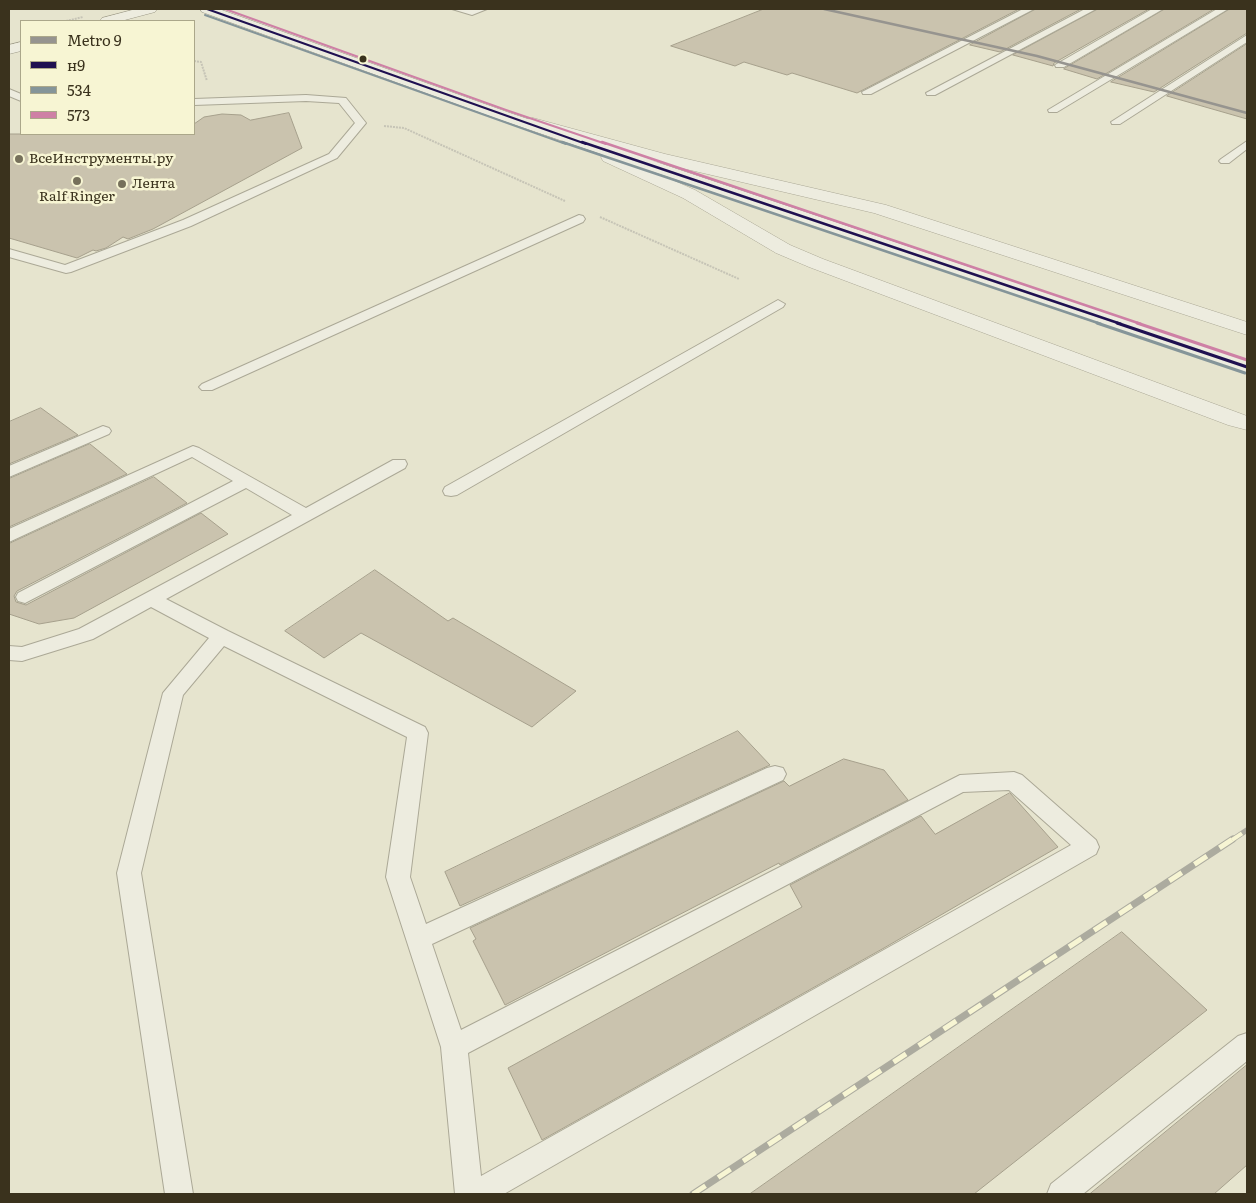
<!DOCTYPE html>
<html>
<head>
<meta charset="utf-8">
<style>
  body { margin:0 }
  #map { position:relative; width:1256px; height:1203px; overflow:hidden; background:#e6e4ce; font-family:Literata,serif }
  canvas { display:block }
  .frame { position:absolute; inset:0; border:10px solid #3a321d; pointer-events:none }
  .legend { position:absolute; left:20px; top:20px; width:175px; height:115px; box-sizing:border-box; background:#f7f5d3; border:1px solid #aba78a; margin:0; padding:6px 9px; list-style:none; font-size:15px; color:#3a321d }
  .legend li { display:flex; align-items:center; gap:10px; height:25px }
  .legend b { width:25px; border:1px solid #aba78a }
</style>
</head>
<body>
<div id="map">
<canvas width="1256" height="1203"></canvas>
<div class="frame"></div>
<ul class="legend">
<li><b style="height:6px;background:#96948f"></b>Metro 9</li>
<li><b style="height:6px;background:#1f1051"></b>н9</li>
<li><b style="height:6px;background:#859599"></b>534</li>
<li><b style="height:6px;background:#ce80a5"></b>573</li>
</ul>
</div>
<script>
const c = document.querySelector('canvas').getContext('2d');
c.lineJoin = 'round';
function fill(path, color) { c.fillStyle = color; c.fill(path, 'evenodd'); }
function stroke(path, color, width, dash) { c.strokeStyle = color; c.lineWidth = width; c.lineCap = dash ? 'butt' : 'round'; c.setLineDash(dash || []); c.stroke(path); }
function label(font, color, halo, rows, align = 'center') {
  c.font = font + ' Literata,serif'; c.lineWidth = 5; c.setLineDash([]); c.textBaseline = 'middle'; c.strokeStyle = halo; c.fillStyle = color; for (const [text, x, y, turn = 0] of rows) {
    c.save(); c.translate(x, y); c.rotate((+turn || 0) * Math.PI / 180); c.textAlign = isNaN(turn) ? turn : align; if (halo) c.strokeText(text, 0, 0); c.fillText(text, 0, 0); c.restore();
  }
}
const building = new Path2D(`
  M764,9H1019L857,93L792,73L787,75L744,62L735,66L671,46Z
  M1036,9H1081L1000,52L970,45Z
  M1098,9H1149L1054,63L1053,66L1013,55Z
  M1165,9H1214L1097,79L1064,69Z
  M1230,9H1247V33L1154,92L1111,82Z
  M1247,44V119L1167,96Z
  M289,113L302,148L153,229L128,239L123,237L106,248L96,251L93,250L77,258L9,238V134H194V124L204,117L222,114L241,115L250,120Z
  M41,408L78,435L9,464V422Z
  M90,444L127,474L9,527V479Z
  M154,477L187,503L17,591L14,596L16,602L26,605L201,513L228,534L74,618L39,624L9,614V544Z
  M375,570L448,621L453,618L576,691L532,727L361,633L324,658L285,631Z
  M738,731L770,765L460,906L445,872Z
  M844,759L884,770L908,800L780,865L779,863L505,1005L473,941L476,939L470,928L784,781L789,786Z
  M1010,793L1058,847L884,948L542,1140L508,1068L802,907L790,885L921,816L935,834Z
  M1122,932L1207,1010L974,1194H750Z
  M1247,1065V1165L1214,1194H1090Z`);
fill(building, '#cac3ae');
stroke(building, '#a6a08c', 1);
const lane = new Path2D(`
  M452,9H487L472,15Z
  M1023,9H1034L871,94H863L862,92Z
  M1085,9H1096L935,95H927L926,93Z
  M1152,9H1163L1064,67H1056L1055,65Z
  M1217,9H1228L1057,112H1049L1048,110Z
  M1247,35V42L1120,124H1112L1111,122Z
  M9,89L21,94V101L9,96Z
  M306,95L346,98L366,123L337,158L191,226L71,272L66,273L9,257V249L65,265L183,220L329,154L355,123L339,103L306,101L194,105V99Z
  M1247,141V149L1229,163H1221L1219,161L1221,159Z
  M579,215L583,216L585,219L583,222L212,390H202L199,387L202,384Z
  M778,300L785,304L783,307L457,495L451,496L445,495L443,491L445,487Z
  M103,426L109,428L111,431L109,434L9,477V466Z
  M193,446L199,448L306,508L393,460H405L407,464L405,468L166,599L228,631L425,727L428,733L410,877L426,924L767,768L775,766L783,768L786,774L783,780L432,944L461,1030L960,775L1014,772L1022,775L1096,840L1099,847L1096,854L504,1194H455L441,1047L386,877L407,737L224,646L183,695L141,873L193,1194H165L117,873L163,693L209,638L151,607L93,639L22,661L9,660V646L22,647L79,629L292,515L246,488L25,603L18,601L16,597L18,593L233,481L192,457L9,542V529ZM1009,790L1071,845L481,1176L468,1053L963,792Z
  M1247,1033V1061L1083,1194H1047L1051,1184L1238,1036Z`);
const street = new Path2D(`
  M533,118L665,154L886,205L1247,322V335L874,213L656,162L527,126L525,123L527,120Z
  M609,152L695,190L790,245L823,259L1247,416V430L1228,425L809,267L776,253L683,198L603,161L601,157L603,153Z`);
const secondary = new Path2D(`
  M136,9H157L155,12L121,21H100L102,18Z
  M200,9H219L510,113L1247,360V374L498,119L202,12Z
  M21,42V51L9,54V45Z`);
stroke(lane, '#aba896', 2);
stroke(street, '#aba896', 1);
stroke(secondary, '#9b9886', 1);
stroke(new Path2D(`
  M66,21L83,17
  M194,61L201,62L207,81
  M384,126L404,128L565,201
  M600,217L739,279`), '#c6c4b6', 2, [2, 1]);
fill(lane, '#edecdf');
fill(street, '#edecdf');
fill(secondary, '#edecdf');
const railFar1 = new Path2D(`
  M1232,840L1247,830`);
const rail = new Path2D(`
  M693,1194L1233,839`);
stroke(railFar1, '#acab9f', 5.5);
stroke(rail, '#acab9f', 7);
stroke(railFar1, '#f7f5d3', 4, [12]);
stroke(rail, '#f7f5d3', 5, [15]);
stroke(new Path2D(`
  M207,9L586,144`), '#1f1051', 2);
stroke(new Path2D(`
  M582,142L1121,324`), '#1f1051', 2.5);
stroke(new Path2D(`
  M1117,323L1247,367`), '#1f1051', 3);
stroke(new Path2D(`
  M205,15L566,144`), '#859599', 2);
stroke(new Path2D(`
  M562,142L1101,324`), '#859599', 2.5);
stroke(new Path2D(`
  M1097,323L1245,373`), '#859599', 3);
stroke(new Path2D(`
  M225,9L506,110L606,144`), '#ce80a5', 2);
stroke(new Path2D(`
  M602,142L1141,324`), '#ce80a5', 2.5);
stroke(new Path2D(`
  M1137,323L1247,360`), '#ce80a5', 3);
stroke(new Path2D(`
  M824,9L1037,56L1247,113`), '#96948f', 2.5);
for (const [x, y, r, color] of [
  [363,59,4.5,"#3a321d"],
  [19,159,5,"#76705b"],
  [77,181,5,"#76705b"],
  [122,184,5,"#76705b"]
]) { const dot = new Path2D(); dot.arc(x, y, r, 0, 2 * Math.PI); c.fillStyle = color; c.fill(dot); stroke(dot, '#f7f5d3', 2); }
label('14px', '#3a321d', '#f7f5d3', [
  ["ВсеИнструменты.ру",29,159],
  ["Лента",132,184],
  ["Ralf Ringer",77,197,"center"]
], 'left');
</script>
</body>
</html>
